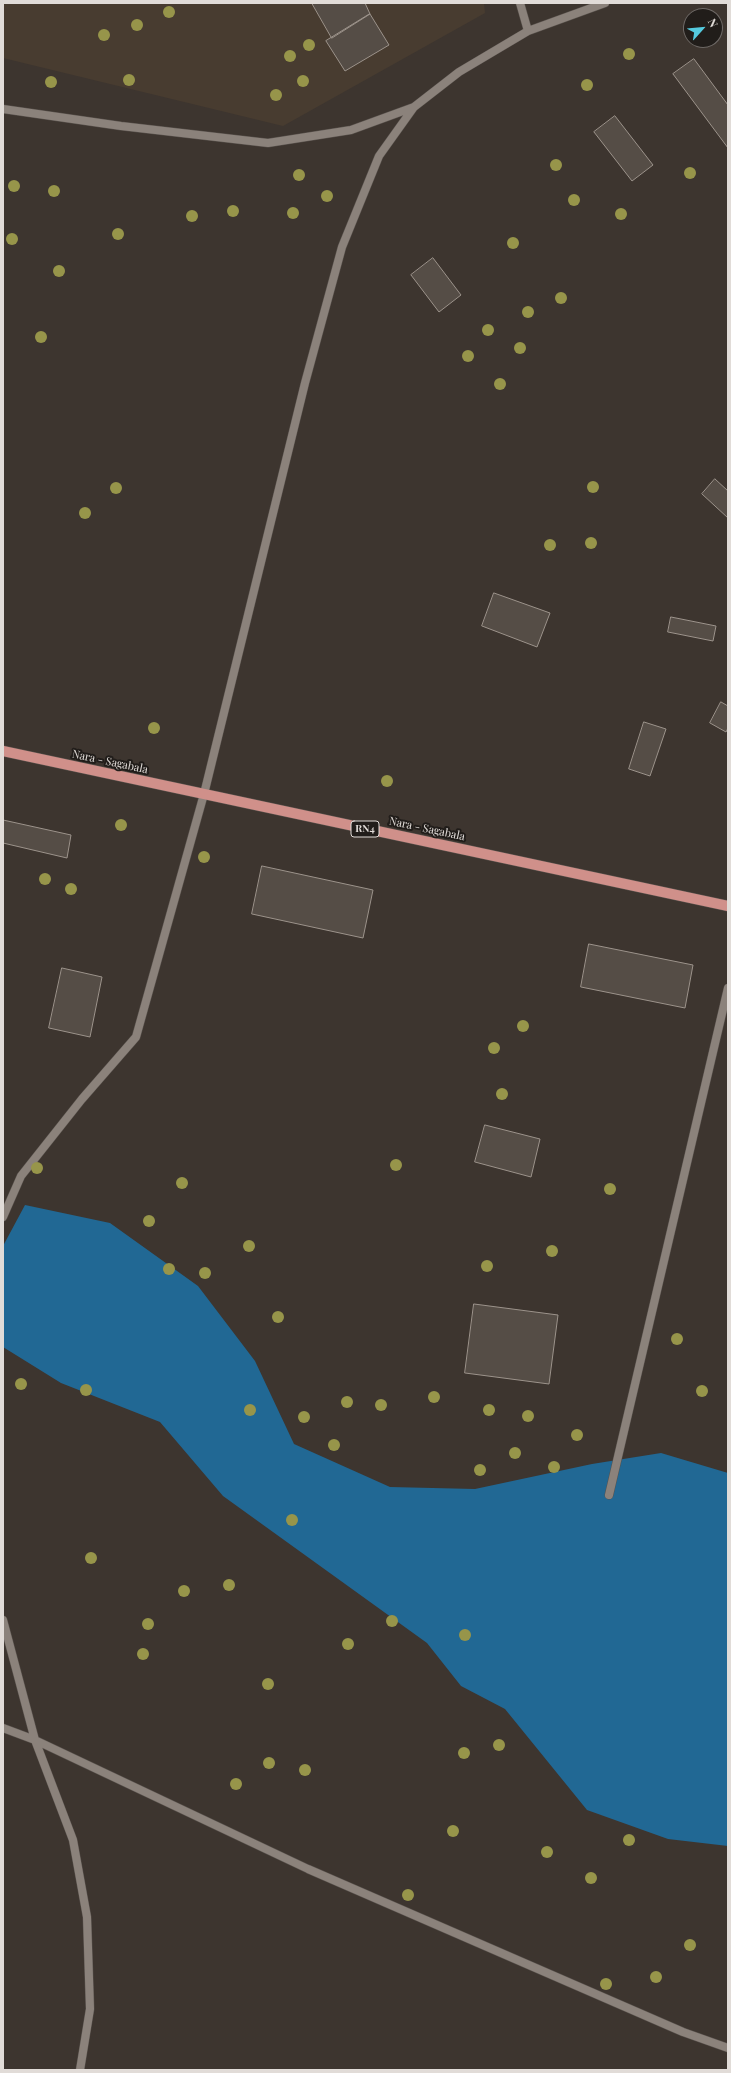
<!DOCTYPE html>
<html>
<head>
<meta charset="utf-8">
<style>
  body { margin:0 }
  #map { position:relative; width:731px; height:2073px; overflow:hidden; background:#3d352f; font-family:"Playfair Display",serif }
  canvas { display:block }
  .frame { position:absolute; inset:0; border:4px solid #e1dcd8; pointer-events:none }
  .north { position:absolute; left:683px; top:8px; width:40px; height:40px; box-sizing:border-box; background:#211d1a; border:1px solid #6e6966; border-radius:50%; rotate:63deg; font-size:11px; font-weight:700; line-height:16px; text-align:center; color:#e1dcd8 }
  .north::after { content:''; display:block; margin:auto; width:14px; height:18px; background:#54cade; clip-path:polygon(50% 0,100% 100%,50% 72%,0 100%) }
</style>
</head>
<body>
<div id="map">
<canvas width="731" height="2073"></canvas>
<div class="frame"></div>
<div class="north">N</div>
</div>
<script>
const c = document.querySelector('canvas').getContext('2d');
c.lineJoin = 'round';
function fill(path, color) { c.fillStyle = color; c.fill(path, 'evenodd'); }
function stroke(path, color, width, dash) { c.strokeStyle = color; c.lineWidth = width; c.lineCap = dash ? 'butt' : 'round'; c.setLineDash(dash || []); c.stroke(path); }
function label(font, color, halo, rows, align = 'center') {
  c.font = font + ' "Playfair Display",serif'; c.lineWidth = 4; c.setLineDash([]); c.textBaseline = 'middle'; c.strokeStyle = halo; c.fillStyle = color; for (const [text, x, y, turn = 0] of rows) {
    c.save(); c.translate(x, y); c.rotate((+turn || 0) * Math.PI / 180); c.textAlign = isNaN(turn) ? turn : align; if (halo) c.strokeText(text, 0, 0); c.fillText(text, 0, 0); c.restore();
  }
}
fill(new Path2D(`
  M3,3H484L485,13L283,126L3,58Z`), '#483c30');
fill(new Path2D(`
  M25,1205L110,1223L198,1286L255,1361L294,1444L390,1487L475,1489L592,1464L661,1453L728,1473V1846L668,1839L587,1810L505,1709L461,1686L427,1643L223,1496L160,1422L61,1383L3,1347V1246Z`), '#216894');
const building = new Path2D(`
  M312,3H365L370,14L332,38Z
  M370,14L389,45L345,71L326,41Z
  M694,59L728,105V148L673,74Z
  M615,116L653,165L632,181L594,132Z
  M433,258L461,295L439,312L411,275Z
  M715,479L728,491V518L702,494Z
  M494,593L550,613L537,647L482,626Z
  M671,617L716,626L713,641L668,632Z
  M721,702L728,706V728L726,732L710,723Z
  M644,722L666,729L650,776L629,769Z
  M3,820L71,835L67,858L3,843Z
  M262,866L373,890L363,938L252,914Z
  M589,944L693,965L685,1008L581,987Z
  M62,968L102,977L90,1037L49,1028Z
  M485,1125L540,1139L531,1177L475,1162Z
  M474,1304L558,1315L549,1384L465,1373Z`);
fill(building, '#554d46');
stroke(building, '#9c938b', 1);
const street = new Path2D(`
  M520,3L528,31
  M3,109L121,126L268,143L351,130L414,107
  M3,1217L21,1176L82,1099L136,1037L204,794L305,383L342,247L379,156L414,107L459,72L528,31L605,3
  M609,1495L728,988
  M3,1620L35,1740L73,1840L87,1917L90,2009L80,2070
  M3,1728L35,1740L308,1869L683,2032L728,2048`);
const primary = new Path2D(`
  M3,751L728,906`);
stroke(street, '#59524d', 9);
stroke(primary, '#59524d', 11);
stroke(street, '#8b827b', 8);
stroke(primary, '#d0908a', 10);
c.fillStyle = '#97954a';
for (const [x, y] of [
  [169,12],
  [137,25],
  [104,35],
  [309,45],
  [629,54],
  [290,56],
  [129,80],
  [303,81],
  [51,82],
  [587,85],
  [276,95],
  [556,165],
  [690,173],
  [299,175],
  [14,186],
  [54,191],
  [327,196],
  [574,200],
  [233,211],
  [293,213],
  [621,214],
  [192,216],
  [118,234],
  [12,239],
  [513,243],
  [59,271],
  [561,298],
  [528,312],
  [488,330],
  [41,337],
  [520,348],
  [468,356],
  [500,384],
  [593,487],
  [116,488],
  [85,513],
  [591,543],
  [550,545],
  [154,728],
  [387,781],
  [121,825],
  [204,857],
  [45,879],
  [71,889],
  [523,1026],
  [494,1048],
  [502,1094],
  [396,1165],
  [37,1168],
  [182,1183],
  [610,1189],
  [149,1221],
  [249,1246],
  [552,1251],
  [487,1266],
  [169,1269],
  [205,1273],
  [278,1317],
  [677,1339],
  [21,1384],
  [86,1390],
  [702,1391],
  [434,1397],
  [347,1402],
  [381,1405],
  [250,1410],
  [489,1410],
  [528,1416],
  [304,1417],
  [577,1435],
  [334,1445],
  [515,1453],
  [554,1467],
  [480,1470],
  [292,1520],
  [91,1558],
  [229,1585],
  [184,1591],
  [392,1621],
  [148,1624],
  [465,1635],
  [348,1644],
  [143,1654],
  [268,1684],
  [499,1745],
  [464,1753],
  [269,1763],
  [305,1770],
  [236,1784],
  [453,1831],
  [629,1840],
  [547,1852],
  [591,1878],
  [408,1895],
  [690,1945],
  [656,1977],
  [606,1984]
]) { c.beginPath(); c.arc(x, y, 6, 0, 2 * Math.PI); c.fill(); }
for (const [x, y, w] of [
  [365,829,28]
]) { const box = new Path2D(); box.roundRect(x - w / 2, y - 8, w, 16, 3); c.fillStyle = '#211d1a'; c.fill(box); stroke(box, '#e1dcd8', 1); }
label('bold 10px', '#e1dcd8', null, [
  ["RN4",365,829]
]);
label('11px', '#e1dcd8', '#211d1a', [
  ["Nara - Sagabala",110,762,12],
  ["Nara - Sagabala",427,829,12]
]);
</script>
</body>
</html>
